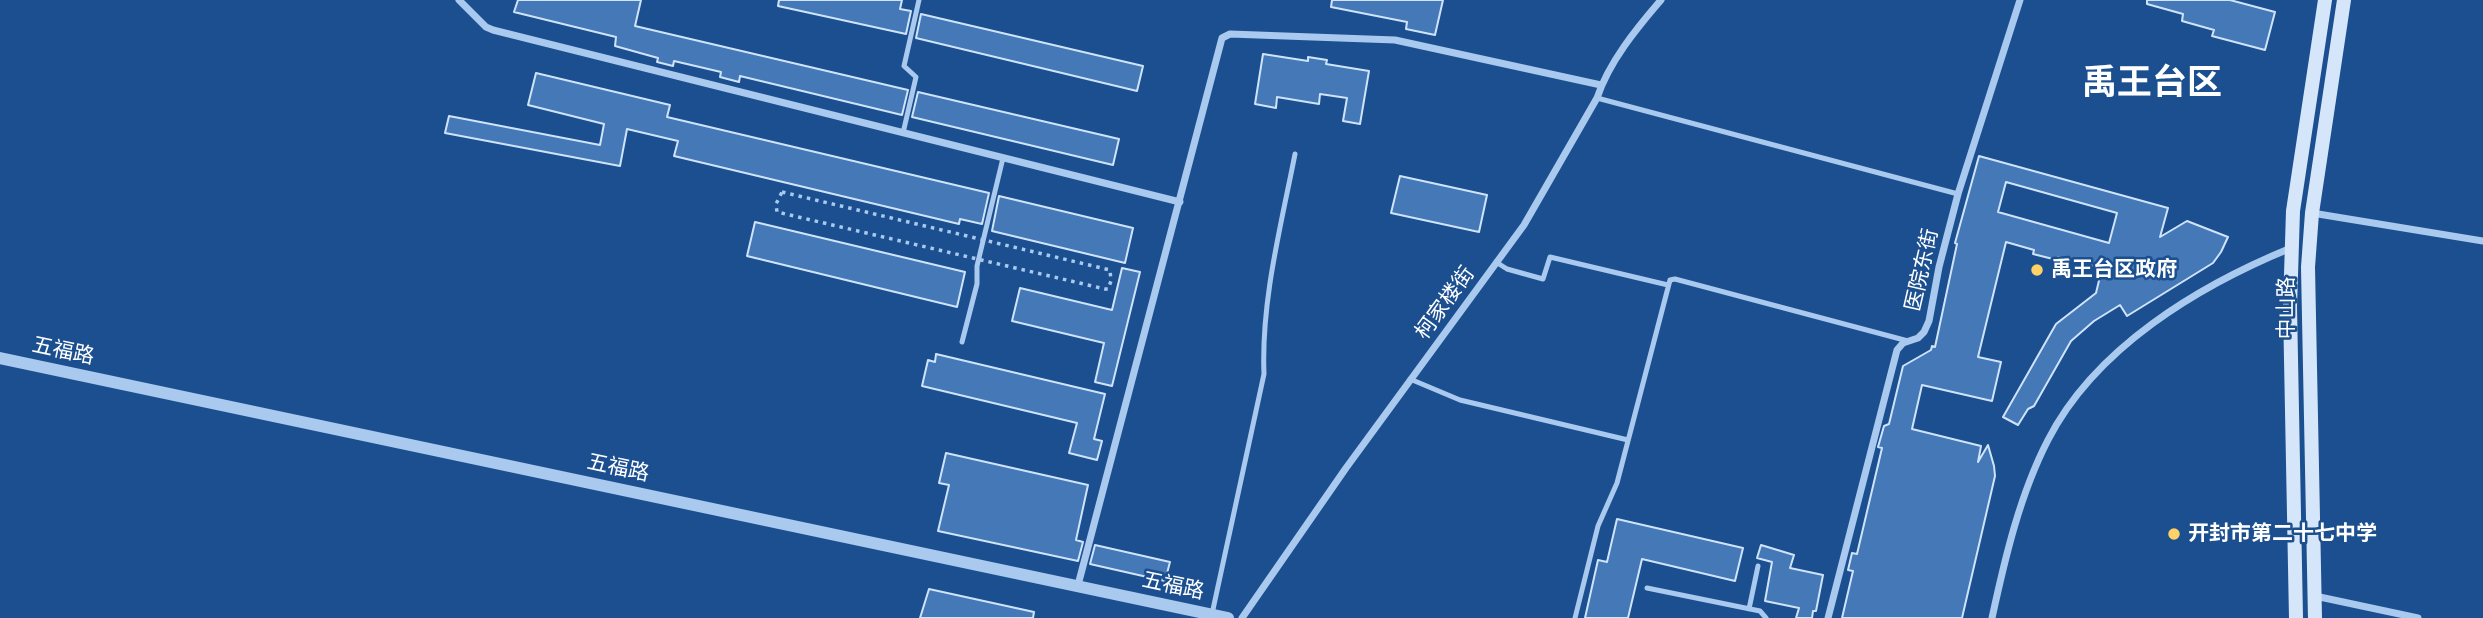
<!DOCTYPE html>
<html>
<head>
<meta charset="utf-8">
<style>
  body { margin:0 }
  canvas { display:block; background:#1b4f8f }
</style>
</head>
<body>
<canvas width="2483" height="618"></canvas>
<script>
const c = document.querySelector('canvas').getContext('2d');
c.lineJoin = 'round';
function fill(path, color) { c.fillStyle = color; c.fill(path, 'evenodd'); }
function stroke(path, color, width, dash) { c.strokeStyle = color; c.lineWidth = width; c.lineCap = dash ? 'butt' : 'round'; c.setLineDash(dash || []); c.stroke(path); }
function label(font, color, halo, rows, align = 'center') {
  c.font = font + ' Raleway,"Noto Sans SC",sans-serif'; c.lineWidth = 5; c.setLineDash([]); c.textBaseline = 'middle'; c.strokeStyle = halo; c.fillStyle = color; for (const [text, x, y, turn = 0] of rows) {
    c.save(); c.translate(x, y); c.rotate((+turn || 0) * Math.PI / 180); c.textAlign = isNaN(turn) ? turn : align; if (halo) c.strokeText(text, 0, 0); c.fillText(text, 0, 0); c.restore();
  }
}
const building = new Path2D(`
  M518,0H641L635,26L908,90L902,115L740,76L739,82L720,77L721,72L674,61L673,66L657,62L658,58L615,46L616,37L514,12Z
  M779,0H902L900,9L911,11L906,34L778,6Z
  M1332,0H1443L1435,35L1406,29L1407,22L1331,7Z
  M2147,0H2230L2275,12L2265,50L2212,36L2214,30L2182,21L2183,14L2147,4Z
  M921,14L1143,66L1137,91L916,38Z
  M1263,54L1308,61V57L1327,60L1326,64L1369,71L1360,124L1343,121L1347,98L1320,94L1319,104L1277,97L1276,108L1255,104Z
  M536,73L670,105L667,117L989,193L982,224L960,219L959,224L674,156L678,141L627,129L620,166L445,133L449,116L600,145L604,124L528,105Z
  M918,92L1119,139L1113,165L912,117Z
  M1979,156L2168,208L2160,237L2187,221L2228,237L2221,252L2213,263L2127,316L2120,305L2094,321L2071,341L2034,406L2028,409L2018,425L2003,417L2056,324L2096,293L2102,268L2058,257L2057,260L2033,254L2034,250L2006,242L1978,357L2001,362L1992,401L1922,385L1912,429L1981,446L1978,462L1988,445L1994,466L1995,476L1962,618H1842L1853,571L1848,570L1852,553L1857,554L1882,448L1878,447L1884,426L1889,424L1903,366L1931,350L1932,346L1935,347L1957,244L1955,243ZM2006,182L2117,213L2109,243L1998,212Z
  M1400,176L1487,195L1479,232L1391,213Z
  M999,196L1133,228L1125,263L992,231Z
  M755,222L965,272L957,307L747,256Z
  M1122,268L1140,272L1112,386L1095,382L1104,343L1012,321L1020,288L1112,310Z
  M936,354L1105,394L1094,439L1102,441L1097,460L1069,453L1077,423L922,386L928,360L935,362Z
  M946,453L1088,485L1076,540L1083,542L1078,561L938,531L949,485L939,483Z
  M1617,519L1743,548L1735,581L1642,559L1628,618H1585L1598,560L1607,562Z
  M1095,545L1170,562L1165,581L1090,564Z
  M1761,545L1794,555L1790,568L1823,575L1816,611H1813L1812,618H1796L1799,608L1765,601L1772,562L1757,558Z
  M929,589L1034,612L1033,618H920Z`);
fill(building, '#4478b7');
stroke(building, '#cfe3fa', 2);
stroke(new Path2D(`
  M782,192L1110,270L1111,281L1108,289H1105L777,212L776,204Z`), '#a9c9ee', 3.5, [3.5, 5]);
stroke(new Path2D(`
  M1597,98L1958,194
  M903,133L916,77L904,66L919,0
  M1496,262L1507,269L1543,279L1550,257L1668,285
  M962,342L977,284V266L1003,158
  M1410,379L1460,400L1628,440
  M1647,588L1760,611L1766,618
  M1749,609L1758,566
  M1212,614L1264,374C1261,301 1281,226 1295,154
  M1575,618L1598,526L1617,483L1670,280L1675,279L1908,341`), '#a9c9ee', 5);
stroke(new Path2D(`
  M459,0L486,27L493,30L1180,202
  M2312,213L2483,241
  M1078,585L1222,38L1230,34L1395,40L1601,85
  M2315,596L2418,618
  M1242,618L1346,468L1524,225L1597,98C1609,62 1636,29 1661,0
  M1828,618L1897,350L1903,343L1918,338L1924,332L1929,321L1939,267L1958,194L2020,0
  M1992,618C2005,558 2020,494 2048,440C2095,348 2198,286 2291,248`), '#a9c9ee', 7);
stroke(new Path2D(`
  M0,358L1228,618`), '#a9c9ee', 12);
stroke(new Path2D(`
  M2296,618L2290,307L2293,211L2325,0
  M2315,618L2308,267L2312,213L2344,0`), '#d6e6fa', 14);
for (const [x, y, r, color] of [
  [2037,270,7,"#ffd166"],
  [2174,534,7,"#ffd166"]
]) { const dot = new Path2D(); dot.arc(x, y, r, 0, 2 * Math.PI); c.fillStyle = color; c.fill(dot); stroke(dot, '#1b4f8f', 2.5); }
label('21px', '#fff', '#1b4f8f', [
  ["医院东街",1922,270,-77],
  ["柯家楼街",1445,303,-54],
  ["中山路",2287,308,-90],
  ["五福路",63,351,12],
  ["五福路",618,468,12],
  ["五福路",1173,586,12]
]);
label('bold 21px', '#fff', '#1b4f8f', [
  ["禹王台区政府",2051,270],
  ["开封市第二十七中学",2188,534]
], 'left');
label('bold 35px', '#fff', '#1b4f8f', [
  ["禹王台区",2152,83]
]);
</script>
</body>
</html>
